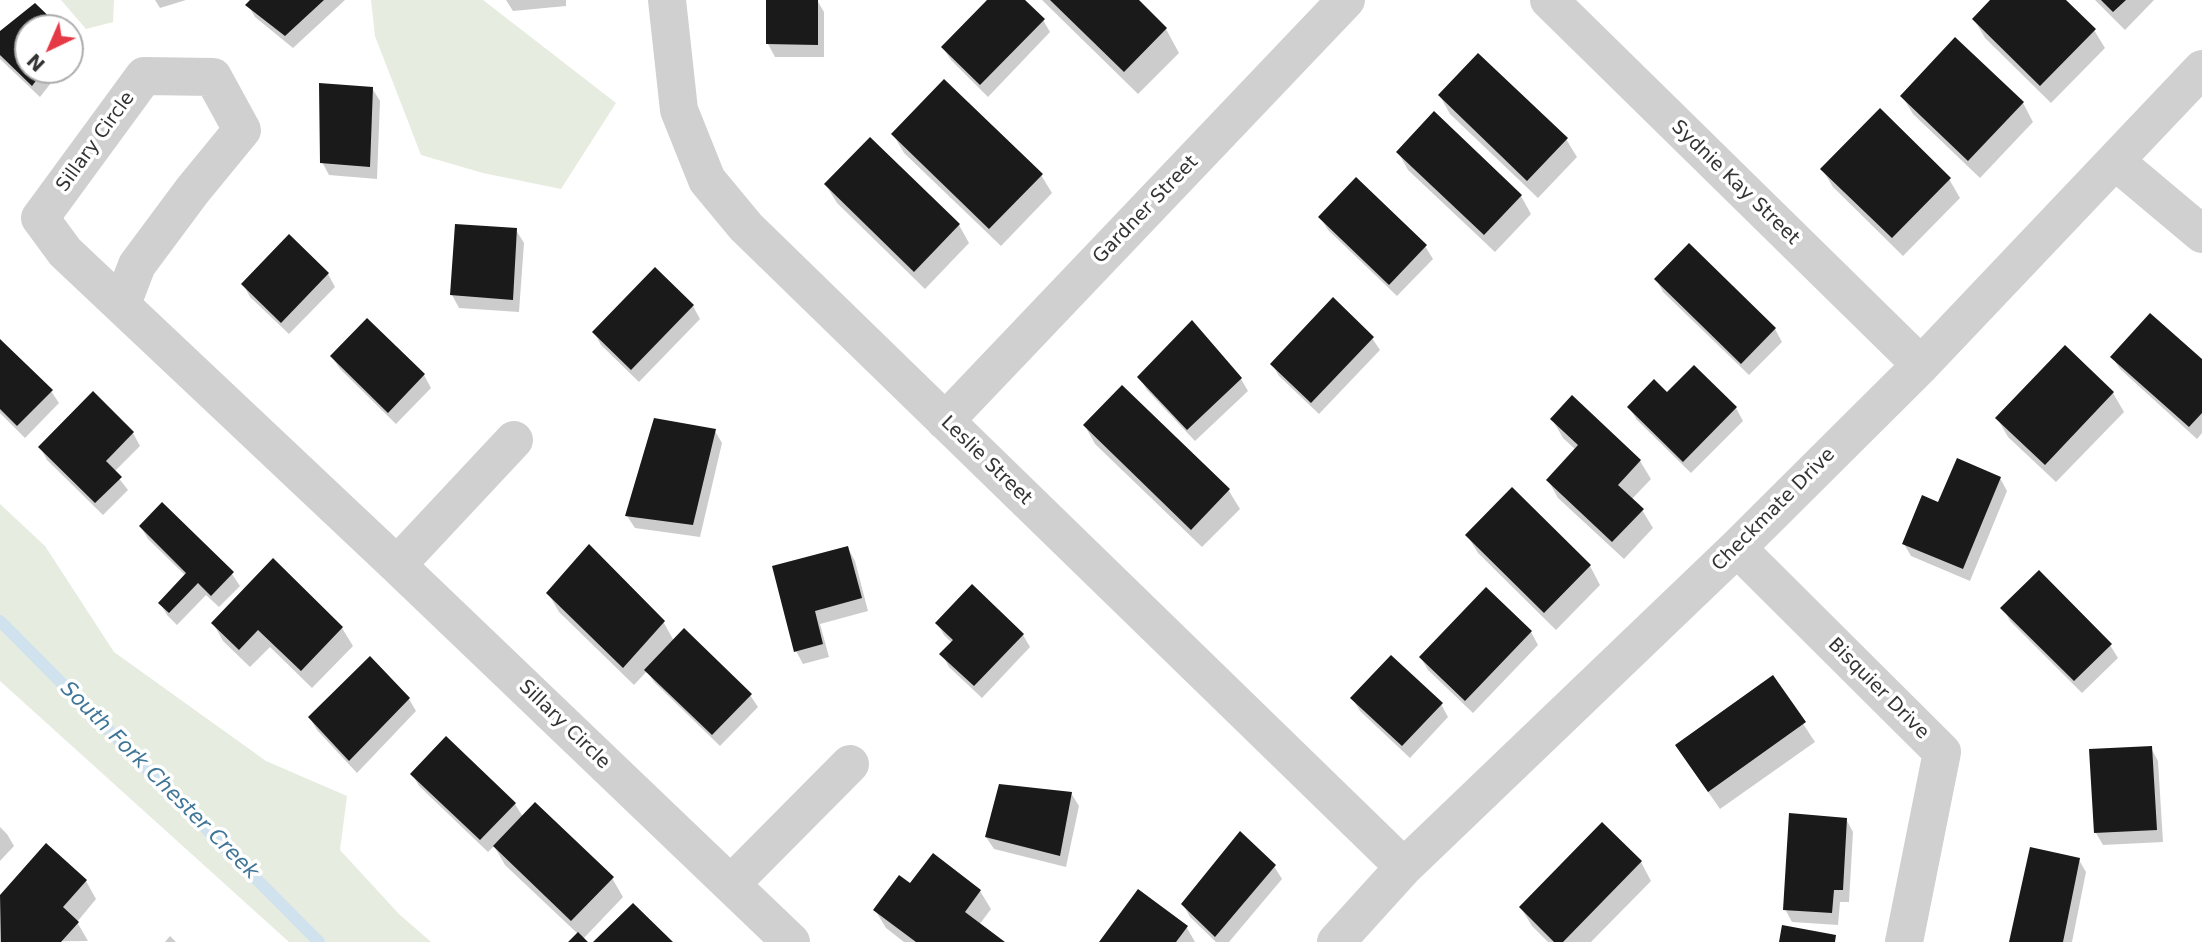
<!DOCTYPE html>
<html>
<head>
<meta charset="utf-8">
<style>
  body { margin:0 }
  #map { position:relative; width:2202px; height:942px; overflow:hidden; background:#fff; font-family:"DejaVu Sans",sans-serif }
  canvas { display:block }
  .north { position:absolute; left:14px; top:14px; width:70px; height:70px; box-sizing:border-box; background:#fff; border:2px solid #adadad; border-radius:50%; rotate:224deg; font-size:19px; font-weight:700; line-height:28px; text-align:center; color:#333 }
  .north::after { content:''; display:block; margin:auto; width:24px; height:32px; background:#e63946; clip-path:polygon(50% 0,100% 100%,50% 72%,0 100%) }
</style>
</head>
<body>
<div id="map">
<canvas width="2202" height="942"></canvas>
<div class="north">N</div>
</div>
<script>
const c = document.querySelector('canvas').getContext('2d');
c.lineJoin = 'round';
function fill(path, color) { c.fillStyle = color; c.fill(path, 'evenodd'); }
function stroke(path, color, width, dash) { c.strokeStyle = color; c.lineWidth = width; c.lineCap = dash ? 'butt' : 'round'; c.setLineDash(dash || []); c.stroke(path); }
function label(font, color, halo, rows, align = 'center') {
  c.font = font + ' "DejaVu Sans",sans-serif'; c.lineWidth = 7; c.setLineDash([]); c.textBaseline = 'middle'; c.strokeStyle = halo; c.fillStyle = color; for (const [text, x, y, turn = 0] of rows) {
    c.save(); c.translate(x, y); c.rotate((+turn || 0) * Math.PI / 180); c.textAlign = isNaN(turn) ? turn : align; if (halo) c.strokeText(text, 0, 0); c.fillText(text, 0, 0); c.restore();
  }
}
fill(new Path2D(`
  M61,0H114L113,22L86,29Z
  M371,0H483L616,103L561,189L483,173L421,155L375,36Z
  M0,504L45,546L114,652L266,761L347,796L340,850L399,914L431,942H289L0,681Z`), '#e6ecdf');
fill(new Path2D(`
  M155,0H186L160,8Z
  M253,0H345L293,48L255,17L248,5Z
  M506,0H566V6L513,11Z
  M767,0H817L824,12V57H775L768,44Z
  M989,0H1023L1043,20L1050,32L988,97L951,60L943,48Z
  M1042,0H1136L1166,29L1179,53L1138,94Z
  M1993,0H2063L2094,30L2105,48L2051,103L1985,38L1974,19Z
  M2095,0H2154L2125,30Z
  M35,6L58,28H28V70H61L40,97L0,59V33Z
  M70,41L76,51L70,58Z
  M372,88L380,101L377,179L329,175L322,162Z
  M1440,96L1566,139L1577,157L1538,198L1450,114Z
  M1902,96L2023,103L2033,122L1980,178L1913,114Z
  M893,134L1041,175L1052,193L1001,246L904,153Z
  M1398,152L1521,196L1531,214L1495,252L1408,170Z
  M1822,169L1949,179L1960,198L1903,256L1833,187Z
  M826,185L959,225L969,243L925,289L837,203Z
  M1320,217L1425,246L1433,259L1397,296L1328,230Z
  M516,230L524,243L519,312L459,308L452,295Z
  M1689,246L1775,329L1782,342L1749,375L1663,292L1656,279Z
  M655,270L693,306L700,319L639,382L601,345L594,332Z
  M328,274L335,287L289,334L250,297L243,284Z
  M367,320L424,375L431,388L396,424L340,369L332,357Z
  M1372,338L1380,350L1319,414L1279,376L1272,364Z
  M0,341L51,391L59,403L25,438L0,413Z
  M2065,348L2113,393L2124,412L2056,482L2008,437L1997,418Z
  M2112,357L2202,362V433L2197,439L2120,369Z
  M1139,377L1241,379L1248,391L1195,441L1147,390Z
  M1122,387L1229,491L1240,509L1202,547L1095,444L1085,426Z
  M1667,395L1736,408L1743,421L1691,473L1637,420L1629,407Z
  M1552,419L1640,461L1651,479L1631,500L1642,510L1653,528L1624,559L1558,498L1548,480L1576,450L1563,438Z
  M715,431L722,443L700,537L635,528L627,516Z
  M133,433L140,446L114,472L128,490L103,515L47,460L40,447Z
  M2000,478L2007,491L1970,581L1911,556L1904,544L1939,504Z
  M141,527L232,574L240,586L219,607L206,595L177,625L167,615L160,603L186,576L148,539Z
  M1467,535L1590,566L1600,585L1556,630L1478,553Z
  M589,546L664,623L674,641L750,695L758,707L720,746L654,682L647,671L634,685L559,612L548,593Z
  M848,548L855,561L868,611L820,624L829,657L803,664L796,651L774,567Z
  M2003,608L2110,645L2118,658L2082,693L2010,621Z
  M213,623L342,628L353,646L312,688L270,647L250,667L223,641Z
  M937,623L1023,635L1030,647L982,698L949,667L942,654L952,643L944,635Z
  M1531,632L1538,645L1473,713L1428,670L1421,658Z
  M1773,678L1815,742L1720,809L1688,763Z
  M1352,698L1441,704L1448,717L1410,758L1360,711Z
  M409,699L416,711L357,773L317,730L310,718Z
  M2151,748L2158,761L2163,842L2103,845L2096,833Z
  M412,774L515,804L523,817L612,878L623,897L583,939L586,942H570L578,934L505,865L494,846L488,852L419,786Z
  M1071,793L1079,806L1066,867L994,849L986,837Z
  M1846,819L1853,832L1849,902H1840L1838,925L1792,922L1785,909Z
  M0,827L7,834L14,846L0,861Z
  M46,846L86,881L96,899L77,922L88,941L0,942V898Z
  M2079,860L2086,872L2072,942H2010Z
  M1641,862L1651,881L1591,942H1548L1532,926L1521,908Z
  M1274,866L1282,879L1229,942H1216L1190,917L1183,904Z
  M911,885L980,891L991,909L979,925L1002,942H904L886,928L875,910Z
  M1187,928L1195,942H1101Z
  M170,936L176,942H165Z`), '#0003');
stroke(new Path2D(`
  M0,621L319,942`), '#cfe2ee', 12);
fill(new Path2D(`
  M250,0H324L285,36L245,5Z
  M766,0H818V45L766,44Z
  M987,0H1025L1045,19L980,85L941,47Z
  M1050,0H1139L1167,28L1124,72Z
  M1990,0H2066L2096,29L2040,86L1972,19Z
  M2101,0H2126L2113,12Z
  M35,3L61,28H28V70H44L32,86L0,55V31Z
  M1955,37L2024,102L1968,161L1900,96Z
  M1478,53L1568,138L1527,181L1438,95Z
  M944,79L1043,174L989,229L891,134Z
  M319,83L373,87L370,167L320,163Z
  M1880,108L1951,178L1892,238L1820,169Z
  M1434,111L1522,195L1484,235L1396,152Z
  M870,137L960,224L914,272L824,184Z
  M1356,177L1427,245L1389,285L1318,217Z
  M455,224L517,228L513,300L450,295Z
  M289,234L329,273L281,323L241,284Z
  M1689,243L1776,328L1741,364L1654,279Z
  M655,267L694,305L631,370L592,332Z
  M1333,297L1374,337L1311,403L1270,364Z
  M2150,313L2202,359V413L2189,427L2110,357Z
  M367,318L425,374L388,413L330,356Z
  M1192,320L1242,378L1187,430L1137,377Z
  M0,339L53,390L17,426L0,409Z
  M2065,345L2114,392L2045,465L1995,418Z
  M1694,365L1737,407L1683,462L1627,407L1654,379L1667,392Z
  M1122,385L1230,489L1191,530L1083,425Z
  M93,391L134,432L106,461L122,477L95,503L38,447Z
  M1572,395L1641,460L1618,485L1644,509L1612,542L1546,480L1578,445L1550,419Z
  M654,418L716,429L693,525L625,516Z
  M1957,458L2001,477L1963,569L1902,544L1922,495L1938,502Z
  M1512,487L1591,565L1544,613L1465,535Z
  M162,502L234,572L211,596L198,583L169,613L158,603L186,573L139,526Z
  M589,544L665,621L623,668L546,593Z
  M848,546L862,598L815,611L823,644L794,652L772,566Z
  M273,558L343,627L301,671L258,630L239,650L211,623Z
  M2039,570L2112,644L2074,681L2000,608Z
  M972,584L1024,634L974,686L939,654L953,640L935,623Z
  M1486,587L1532,631L1465,701L1419,657Z
  M684,628L752,694L712,735L644,670Z
  M1391,655L1443,703L1402,746L1350,698Z
  M370,656L410,698L349,761L308,717Z
  M1773,675L1806,722L1708,792L1675,745Z
  M446,736L516,803L480,840L410,774Z
  M2152,746L2157,830L2094,833L2089,749Z
  M999,784L1072,792L1060,856L985,837Z
  M535,802L614,877L571,921L493,846Z
  M1789,813L1847,818L1843,890H1834L1832,913L1783,910Z
  M1602,822L1642,861L1563,942H1554L1519,907Z
  M1240,831L1276,865L1215,937L1181,904Z
  M46,843L87,880L63,907L79,922L61,942H1L0,895Z
  M2030,847L2080,858L2063,942H2009Z
  M933,853L981,890L965,912L1005,942H916L873,910L899,875L910,883Z
  M1138,889L1188,926L1176,942H1099Z
  M633,903L673,942H593Z
  M1782,925L1836,935L1835,942H1779Z
  M578,932L588,942H568Z`), '#1a1a1a');
stroke(new Path2D(`
  M667,0L679,110L707,180L746,227L1404,867
  M1549,0L1921,365
  M2115,161L2202,234
  M122,304L137,265L192,191L242,130L213,77L144,76L40,218L65,252L397,565L791,942
  M945,421L1346,0
  M1737,548L1942,752L1904,942
  M397,565L514,440
  M731,884L850,764
  M1336,942L1404,867L1737,548L1921,365L2202,69`), '#d0d0d0', 38);
label('19px', '#333', '#fff', [
  ["Sillary Circle",96,142,-54],
  ["Sydnie Kay Street",1735,183,44],
  ["Gardner Street",1146,210,-46],
  ["Leslie Street",986,461,44],
  ["Checkmate Drive",1774,510,-45],
  ["Bisquier Drive",1878,689,45],
  ["Sillary Circle",564,725,44]
]);
label('italic 21px', '#3f7597', '#fff', [
  ["South Fork Chester Creek",159,781,45]
]);
</script>
</body>
</html>
